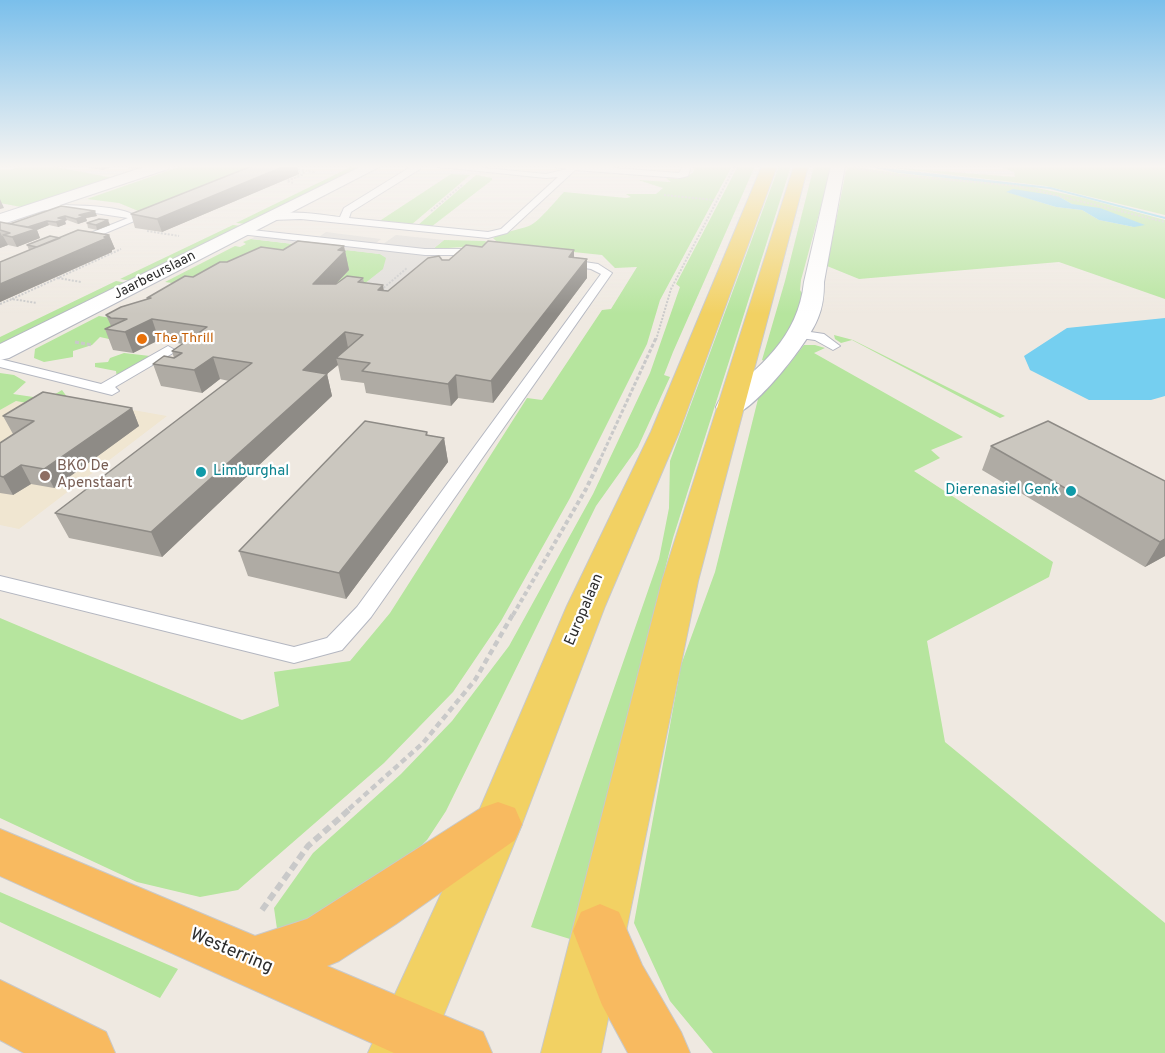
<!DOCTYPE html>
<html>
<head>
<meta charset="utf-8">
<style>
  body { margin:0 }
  canvas { display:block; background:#efe9e1 }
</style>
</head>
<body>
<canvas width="1165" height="1053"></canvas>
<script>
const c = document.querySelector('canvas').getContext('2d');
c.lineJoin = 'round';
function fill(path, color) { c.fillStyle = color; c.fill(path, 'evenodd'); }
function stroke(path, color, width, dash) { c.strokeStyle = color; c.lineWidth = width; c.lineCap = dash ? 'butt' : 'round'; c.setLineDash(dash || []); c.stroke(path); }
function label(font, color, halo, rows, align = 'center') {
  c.font = font + ' Overpass,sans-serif'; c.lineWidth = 4.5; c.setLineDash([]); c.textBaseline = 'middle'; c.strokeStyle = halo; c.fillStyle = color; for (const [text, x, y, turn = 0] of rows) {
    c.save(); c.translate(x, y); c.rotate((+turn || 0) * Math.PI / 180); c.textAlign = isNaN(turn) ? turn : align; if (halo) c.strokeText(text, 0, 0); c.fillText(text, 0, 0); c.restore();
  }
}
fill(new Path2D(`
  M16,401L78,412L93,403L167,416L19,529L0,525V410Z`), '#f0e6d1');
fill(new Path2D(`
  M21,166H51L113,178L21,207L0,203V170H10Z
  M182,166H253L173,197L148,215L119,203L87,199Z
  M353,166H364L247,224L236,223Z
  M694,166H732L660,300L647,344L570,498L501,621L453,692L384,763L238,890L200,897L137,882L0,818V618L242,720L279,706L274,672L350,661L390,613L527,398L542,400L602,310L611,309L637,267L615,268L602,255L516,246L518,253L463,247L433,249L444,240L485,241L489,243L497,242L493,238C504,232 517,230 529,226C539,222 556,200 564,192L626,198L631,197L626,194H656L663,188L638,180L671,182L666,178L678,179L693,173Z
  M738,166H755L673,352L664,375L670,377L638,447L596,506L446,811L427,840L393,873L335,911L277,929L274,908L313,853L401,774L452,721L509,646L593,494L650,373L680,287L676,284Z
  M779,166H791L673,538L570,939L531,927L659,559L669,508L670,461Z
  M814,166H832L801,280L800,290L805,298L786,336L766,362L762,360L785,281Z
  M847,166L904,174L1023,185L1084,198L1165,220V299L1059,262L859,279L827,266ZM1007,192L1058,196L1072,204L1134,227L1099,220L1082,210L1056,207Z
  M876,166L1015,177L1014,172L998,166H1165V215L1046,186Z
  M451,174L470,175L411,225L378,222Z
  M476,175L492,178V180L431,227L418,225Z
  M233,225L243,226L131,281L120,279Z
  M251,239L319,247L186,285L165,282L235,246L240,247L246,244L243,242Z
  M347,250L380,254L386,257V262L383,270L339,304L334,286L349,270L344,268L348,264L330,262Z
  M116,281L127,283L0,346V337Z
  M99,316L143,323L109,339L100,337L92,345L73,351V357L44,362L34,358L35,349Z
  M834,335L853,340L1005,416L1000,418L852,340L841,343L835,339Z
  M804,345H815L825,348L814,353L963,437L931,450L940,458L914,471L1053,562L1049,577L927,641L945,742L1165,923V1053H713L670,1001L634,923L681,665L715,572L759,395L765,383L787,367Z
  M124,353L150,356L117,378L116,371L95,367V363L108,362L110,358Z
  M0,373L14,375L26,382L13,394L47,399L62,390L78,412L16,401L0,410Z
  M0,892L178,969L160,998L0,922Z`), '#b6e59e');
fill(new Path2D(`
  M265,231L319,237L326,232L381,239L376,243L383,244L396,235L444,240L433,249L442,258L388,304L350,295L383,269L386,258L380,254L251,239Z`), '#dfdcd8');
fill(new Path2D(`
  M1013,189L1058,196L1072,204L1100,208L1145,225L1134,227L1099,220L1082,210L1056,207L1006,192Z
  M1165,318V396L1151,400H1089L1030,370L1024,356L1067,328Z`), '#75cff0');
fill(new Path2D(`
  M867,166L1050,187L1165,217V219L1050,189L898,173Z`), '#75cff0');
const service = new Path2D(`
  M412,166H420V169L351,212L349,218L488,232L501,229L558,177L546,178L430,166H465L546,174L567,169L551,166H590L679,173L683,166H691L688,176L680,178L575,170L507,233L488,238L301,219L272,220L267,217C281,208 322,215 340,217L344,208Z
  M35,205C56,205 127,203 139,219L77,245L72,242L73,240L128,218L82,211L32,210V206Z
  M243,229L425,249H483L488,252L483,255H425L240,234L238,232Z
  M564,259L598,264L612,273L371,617L342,650L294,663L0,590V576L294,647L327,638L357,607L601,274L591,269L560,264V260Z
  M797,330L824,334L840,346L833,350L815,340L793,337L791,334Z
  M168,346L175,350L173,353L115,387L119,391L112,395L0,367V359L101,384Z`);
const minor = new Path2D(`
  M147,166H170L168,169L0,225V214Z
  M831,166H845L824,282C824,295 823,306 818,318C809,342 760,403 738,413C731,416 726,414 719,413L716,407L719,401C760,367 798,338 804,282Z`);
const secondary = new Path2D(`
  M362,166H381L9,358L0,360V344Z`);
const primary = new Path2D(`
  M762,166H777L679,432L605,606L522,824L428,1053H368L476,818L567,606L651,432Z
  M794,166H808L698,581L601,1053H541L662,581Z`);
const trunk = new Path2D(`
  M498,802L515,808L522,824L515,840L396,924L339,961L327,966L483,1032L492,1053H394L0,876V829L255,936L307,919L481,808Z
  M600,904L619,912L642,965L681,1032L690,1053H628L602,1005L573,931L581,912Z
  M0,980L106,1032L115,1053H24L0,1040Z`);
stroke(service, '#b4b7c1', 2);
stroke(minor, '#b4b7c1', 2);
stroke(secondary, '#b4b7c1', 2);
stroke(primary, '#c9c9c9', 2);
stroke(trunk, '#c9c9c9', 2);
stroke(new Path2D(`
  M295,169L315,172
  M859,169L897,175L1018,186L1165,222
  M295,171L305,172L302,174
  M293,183L287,181L304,174
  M664,195L714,200
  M431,211L462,185
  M147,231L179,236
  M58,278L81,282
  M381,290L407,268
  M12,299L121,249
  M0,304L12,299L37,303
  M656,340L671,289L735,166`), '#c9c9c9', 2, [2, 1.5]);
stroke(new Path2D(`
  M75,342L92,345
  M599,462L656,338`), '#c9c9c9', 3, [4, 2]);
stroke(new Path2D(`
  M513,615L586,489L600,460`), '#c9c9c9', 4, [4.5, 3]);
stroke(new Path2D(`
  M349,809L423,743L475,680L513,614`), '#c9c9c9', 4.5, [6, 4]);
stroke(new Path2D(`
  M262,910L308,846L351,808`), '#c9c9c9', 6, [8, 4.5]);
fill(service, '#fff');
fill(minor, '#fff');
fill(secondary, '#fff');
fill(primary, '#f2d163');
fill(trunk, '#f8ba60');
fill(new Path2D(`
  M88,166H115L102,170L89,168Z
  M128,166H147L139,169L128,168Z
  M299,174L162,232L135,228L131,214Z
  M61,206L97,216L86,218L87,221L78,224L67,220L65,221L66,224L58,227L49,225L37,230L40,238L17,247L8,245L0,248V222L10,224Z
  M87,223L110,225L97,230L88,228Z
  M109,235L115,249L112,250V252L0,302V262L30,250H29L27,245L60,238Z
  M482,247L574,250V257L587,259V278L493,403L458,398L451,406L366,393L364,383L341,380L338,365L327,374L332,396L162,557L69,538L55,513L229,381L220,379L202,393L161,386L153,364L174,358L172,351L183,344L159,340L133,353L113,350L105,329L111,326L106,315L147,299V298L227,262L283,250L345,251L349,270L335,284L363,278L364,283L384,291H388L442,260H449Z
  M132,408L139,426L54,488L31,484L13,495L0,493V443L13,434L3,416Z
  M427,435L444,438L448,462L346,599L248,576L239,551Z
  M991,446L1165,481V556L1145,567L982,470Z`), '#afaba4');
fill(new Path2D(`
  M100,166H115L102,170Z
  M285,166H297L299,174L162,232L157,219Z
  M0,199L4,208L0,209Z
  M95,211L97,216L86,218L87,221L78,224L76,219L79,215Z
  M65,216L67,220L65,221L66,224L58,227L56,222L58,218Z
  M108,220L110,225L97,230L96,225Z
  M47,221L49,225L37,230L40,238L17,247L12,237L21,230Z
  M0,232L2,236H3L8,245L0,248Z
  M109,235L115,249L112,250V252L0,302V284Z
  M344,246L349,270L317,304L313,284L338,250Z
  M574,250V269L569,257Z
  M587,259V278L493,403L491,381Z
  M383,285L386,305L378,290Z
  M152,319L159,340L133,353L125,332Z
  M345,332L349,353L336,358L338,365L327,374L332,396L162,557L151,532L303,370Z
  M213,357L220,379L202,393L194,370Z
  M456,375L458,398L451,406L448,384Z
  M132,408L139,426L54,488L44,469Z
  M427,432L430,456L444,438L448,462L346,599L339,573Z
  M21,465L31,484L13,495L3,477Z
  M1165,539V556L1145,567L1160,542Z`), '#8e8b86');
const building = new Path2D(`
  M252,166H285L157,219L131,214Z
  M61,206L95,211L79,215L85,216L76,219L65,216L58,218L65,219L56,222L47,221L28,227L10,224Z
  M99,219L108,220L96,225L87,223Z
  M0,222L36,229L12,237L3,235L10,233L0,230Z
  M78,230L109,235L104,237L107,238L0,284V262Z
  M50,236L60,238L37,247L27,245Z
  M298,241L344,246L338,250L345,251L313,284H336L347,276L363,278L358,282L383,285L378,290L388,291L428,258L439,256L442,260H449L466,245L482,247L488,241L574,250L569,257L587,259L491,381L456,375L448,384L362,371L370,363L336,358L363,335L345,332L303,370L327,374L151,532L55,513L252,363L213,357L194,370L153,364L164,356L174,358L182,353L172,351L207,327L152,319L125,332L105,329L127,319L111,318L106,315L121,307L151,298H147L185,276L193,277L220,262H227L261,247L283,250Z
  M43,392L132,408L44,469L21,465L3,477L0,476V443L34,421L3,416Z
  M365,421L427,432L426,435L444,438L339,573L239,551Z
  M1048,421L1165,481V539L1160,542L991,446Z`);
fill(building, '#cbc7bf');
stroke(building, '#8e8b86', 1.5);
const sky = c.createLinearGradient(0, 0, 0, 314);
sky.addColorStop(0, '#7abfeb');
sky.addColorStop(0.53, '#f8f5f2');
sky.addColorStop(1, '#f8f5f200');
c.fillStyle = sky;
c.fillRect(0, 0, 1165, 314);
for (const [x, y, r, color] of [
  [142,339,6,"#e8710a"],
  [201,472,6,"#0f9aa8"],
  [45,476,6,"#8d6e63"],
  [1071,491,6,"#0f9aa8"]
]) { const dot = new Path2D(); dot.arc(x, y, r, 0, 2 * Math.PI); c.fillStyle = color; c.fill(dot); stroke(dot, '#fff', 2); }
label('14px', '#2e2e2e', '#fff', [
  ["Jaarbeurslaan",155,276,-27]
]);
label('14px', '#c56008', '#fff', [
  ["The Thrill",154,339]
], 'left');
label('15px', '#785e54', '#fff', [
  ["BKO De",57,467],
  ["Apenstaart",57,484]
], 'left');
label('15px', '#0d838f', '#fff', [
  ["Limburghal",213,472],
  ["Dierenasiel Genk",1059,491,"right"]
], 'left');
label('15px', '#2e2e2e', '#fff', [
  ["Europalaan",585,610,-67]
]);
label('18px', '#2e2e2e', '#fff', [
  ["Westerring",231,952,23]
]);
</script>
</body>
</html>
